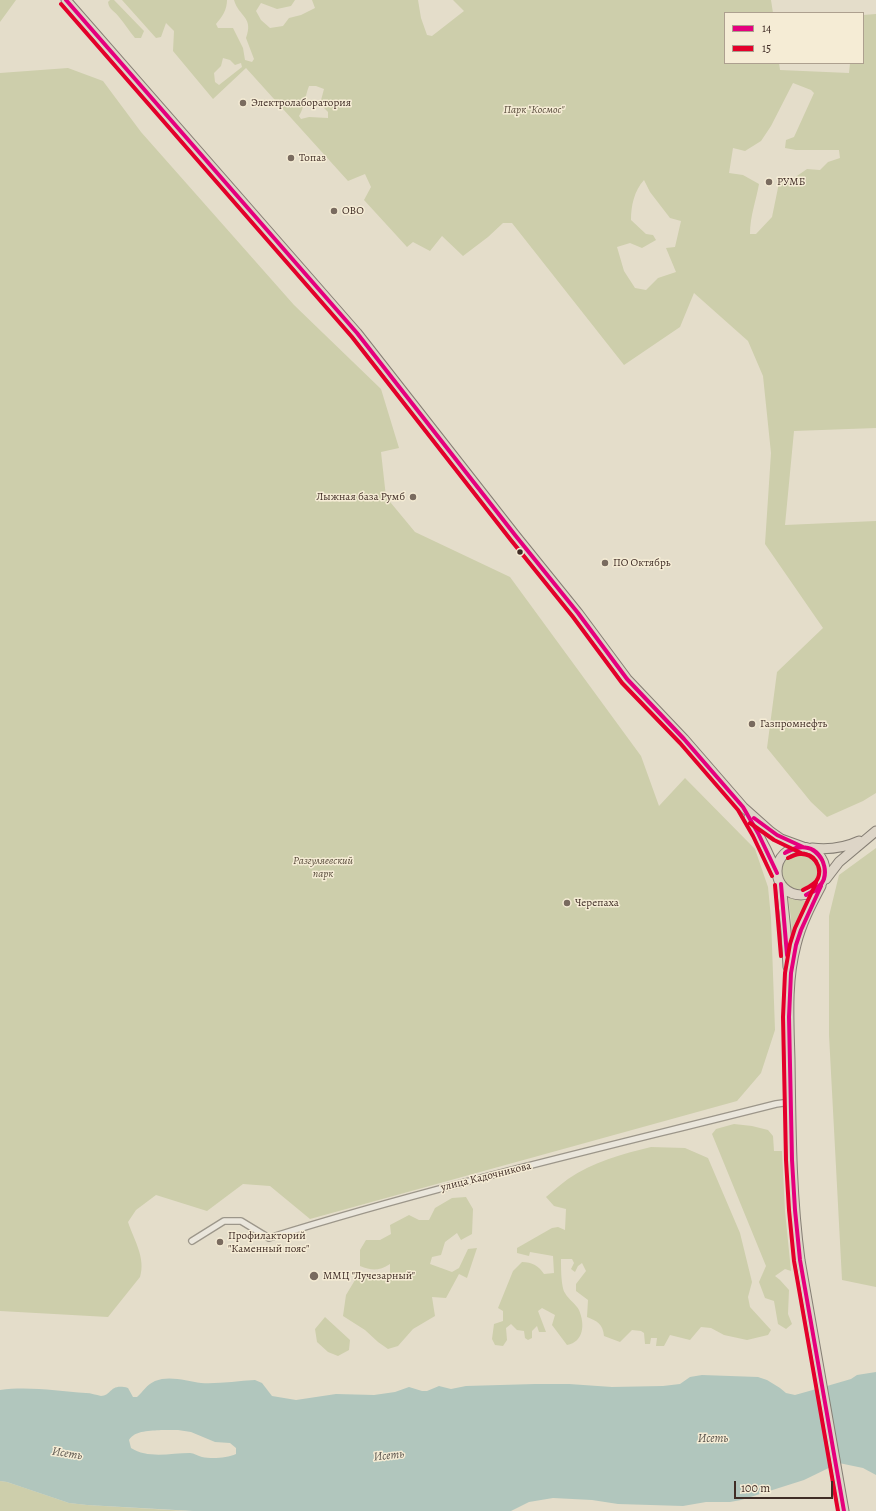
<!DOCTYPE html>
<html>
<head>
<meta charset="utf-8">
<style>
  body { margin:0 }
  #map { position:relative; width:876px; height:1511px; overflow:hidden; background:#e4ddca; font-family:Alegreya,serif }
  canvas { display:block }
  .legend { position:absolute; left:724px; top:12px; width:140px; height:52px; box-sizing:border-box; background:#f5ecd5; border:1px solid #ada08f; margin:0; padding:5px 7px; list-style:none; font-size:12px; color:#402d26 }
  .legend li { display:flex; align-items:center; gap:8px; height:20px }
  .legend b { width:20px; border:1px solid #ada08f }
  .scale { position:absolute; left:734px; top:1481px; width:99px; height:18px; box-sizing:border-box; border:2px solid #402d26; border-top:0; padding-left:5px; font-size:12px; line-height:14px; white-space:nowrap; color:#402d26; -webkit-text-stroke:3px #f5ecd5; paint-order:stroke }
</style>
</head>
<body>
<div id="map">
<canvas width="876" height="1511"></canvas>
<ul class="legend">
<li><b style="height:5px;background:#e5007d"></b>14</li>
<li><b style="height:5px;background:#e4002b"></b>15</li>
</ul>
<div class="scale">100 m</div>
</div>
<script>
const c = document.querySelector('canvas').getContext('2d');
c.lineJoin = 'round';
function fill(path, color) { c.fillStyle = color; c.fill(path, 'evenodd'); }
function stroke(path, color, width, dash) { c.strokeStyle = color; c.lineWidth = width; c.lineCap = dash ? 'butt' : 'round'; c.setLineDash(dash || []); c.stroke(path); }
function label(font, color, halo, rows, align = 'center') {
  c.font = font + ' Alegreya,serif'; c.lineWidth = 3; c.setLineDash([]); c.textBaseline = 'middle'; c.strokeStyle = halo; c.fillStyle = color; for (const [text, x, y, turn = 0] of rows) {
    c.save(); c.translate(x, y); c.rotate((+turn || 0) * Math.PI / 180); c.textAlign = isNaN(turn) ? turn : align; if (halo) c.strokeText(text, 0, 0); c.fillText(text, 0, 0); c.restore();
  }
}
fill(new Path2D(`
  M0,0H16L0,22Z
  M110,0H114L144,31L141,38H135C129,31 125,24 119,17C115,11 109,10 108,2Z
  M122,0H227C227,10 222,17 216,24L218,28H233L243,48L245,60L252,62L254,59L246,38C254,17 239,17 234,0H295L291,6L277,9L261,3L256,11L261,20L270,28L283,26L289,18L301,15L315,8L312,0H418L421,18L427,35L432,36L464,11L453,0H771L773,13H725V63H779L780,70L849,73L850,63H863V15L876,14V428L794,431L785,525L876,521V793L863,801L827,817L811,802L767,748L777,672L823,628L765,544L771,453L763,376L748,341L694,293L680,327L624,365L512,223H503L488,237L463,256L442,236L430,251L413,242L407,247L364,200L371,187L365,174L348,181L246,68L213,99L173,51L174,31L166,23L161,37L156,38ZM223,58L230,60L235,65L241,63L242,67L219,85L215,82L214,73L221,66ZM793,83L811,90L814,93L794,137L786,140L785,148L796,150H839L840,158L828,162L820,170L807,169L794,178L779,183L772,217L756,234H750C750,216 756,201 759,184L743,175L729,173L733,148L745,151L761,141L771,126ZM309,86H316L324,89L320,104L328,112V118L309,117L301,119L299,116C305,106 305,96 309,86ZM644,180L650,192L670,218L681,221L675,247L666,248L676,272L658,278L646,290L635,288L624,271L617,247L630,243L642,248L656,240L653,235L646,234L631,220C631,206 634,191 644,180Z
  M68,68L103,81L141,132L294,305L381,389L399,448L381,452L386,497L415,532L510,577L641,756L659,806L685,778L755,849L768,887L771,918L775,1030L761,1073L737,1101L310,1219L270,1186L243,1184L207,1211L156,1195L136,1210L128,1222C134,1240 146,1258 140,1277L108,1317L0,1311V73Z
  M876,848V1287L842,1280L829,1035V916L839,875Z
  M782 871a19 19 0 1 1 38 0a19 19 0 1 1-38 0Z
  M788,897L796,900L807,901L792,939L791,918Z
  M734,1124L752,1126L768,1130L773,1136L774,1151H782L785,1211L791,1271L785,1269L775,1276L780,1280L789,1290L788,1314L792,1324L786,1329L778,1324L774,1301L765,1298L759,1282L766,1266L712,1134L716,1129Z
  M651,1147L685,1148L708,1158L740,1233L752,1282L748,1297L750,1307L771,1330L768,1335L747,1340L724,1335L711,1328L701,1327L690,1340L670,1335L664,1346H656L657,1338H651L650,1344H645L644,1333L641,1331L632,1330L620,1342L604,1336C603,1324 597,1321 587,1317L588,1300L576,1291V1284L586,1271L582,1263L578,1266L575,1272L571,1269L574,1263L572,1259H561C561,1267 561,1287 565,1293C568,1299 576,1304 579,1310C585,1324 584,1342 567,1345L552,1325L555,1315L542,1308L538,1311L546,1332H539L537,1326L532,1331V1338L528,1340L525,1338L524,1331L517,1330L511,1324L506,1328L507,1340L503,1346L495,1345L492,1339L494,1324L503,1321V1311L498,1308L513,1271L522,1262C532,1262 539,1266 544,1274L554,1273L553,1256L530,1252L529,1256L517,1253V1248L552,1228L558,1227L565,1230L566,1209L554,1206L546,1197C553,1191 560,1185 568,1179C593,1162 622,1154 651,1147Z
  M466,1197L473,1209L472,1234L461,1240L457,1233L445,1242L441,1255L432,1257L430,1264L452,1272L459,1268L468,1249L477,1248L467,1278L459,1274L446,1298L432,1297L435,1316L413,1329L398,1346L388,1349L378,1342L365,1330L343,1316L346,1295L355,1280L370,1277L381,1280L390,1277V1264C379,1271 372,1271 360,1266V1250L366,1240H380L391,1234L390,1225L409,1215L419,1220H429L435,1208L452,1198Z
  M325,1317L350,1340L349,1350L338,1356L328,1352L317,1342L315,1329Z
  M0,1481L7,1482L69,1503L87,1505L187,1511H0Z`), '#cdceab');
fill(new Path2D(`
  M876,1372V1475L863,1468L839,1463L804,1480L741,1500L730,1502H706L683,1506L618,1504L592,1500L553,1498L529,1502L511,1511H193L87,1505L69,1503L7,1482L0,1481V1390C28,1386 58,1391 86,1393C91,1393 96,1395 101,1396C112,1396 109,1383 128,1388L133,1397H137C143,1392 146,1385 155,1381C169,1375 187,1381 201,1383C219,1384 237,1381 255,1380L262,1383L272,1396L296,1400L336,1394L374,1395L395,1392L409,1387L422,1391H427L439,1386L451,1389L466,1386L535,1384H569L612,1387L663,1386L680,1384L690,1377L702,1375L758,1377L767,1380L780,1388L786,1393L795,1395L827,1386L851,1379L857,1375ZM161,1430H178L191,1432L215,1442L230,1443L236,1448V1454C227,1458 212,1459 202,1457C198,1456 194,1453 190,1453C171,1453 148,1459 131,1448L129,1440C135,1430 151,1431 161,1430Z`), '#b1c6bd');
const street = new Path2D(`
  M192,1241L224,1221H241L269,1238C436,1186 606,1147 776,1104L790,1102`);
const primary = new Path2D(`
  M66,0L357,333L515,535L578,613L627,679L684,739L743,807L771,832L781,839L803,847
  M749,817L766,849L777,873
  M777 871a24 24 0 1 1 48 0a24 24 0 1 1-48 0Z
  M812,848C829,850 844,848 859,841
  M826,879L839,862L876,831
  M781,884L786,931L788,967
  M821,886C811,905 801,924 796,945C786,982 789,1022 790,1060C791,1127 791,1193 800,1260L844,1511`);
stroke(street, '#9c968a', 8);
stroke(primary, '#857e74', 11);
stroke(street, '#eae6dc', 5.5);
stroke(primary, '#ddd5c7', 9);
stroke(new Path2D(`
  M66,0L357,333L515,535L578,613L627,679L684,739L743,807L758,833L777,873
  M754,818L777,835L803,847
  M786,852C793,849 799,846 808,848C825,852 831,878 817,889C814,892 809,893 806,895
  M785,853C789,851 793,849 796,848C814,843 829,862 824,879C821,887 813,891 806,895
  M781,884L787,955
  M821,886L801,930L796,945L791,973L789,1017L792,1160L795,1210L800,1260L844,1511`), '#e5007d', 4);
stroke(new Path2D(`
  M61,4L352,337L510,539L573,617L622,683L680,743L738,810L753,836L772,876
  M750,823L774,840L801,853
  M788,858C792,856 796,854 800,854C812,853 823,866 818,878C816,884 809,887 803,890
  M788,858C793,856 799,852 805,854C818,856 824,874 814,884C811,886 806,888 803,890
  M816,883L795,928L790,944L785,973L783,1017L786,1160L789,1210L794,1261L838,1511
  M775,885L781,956`), '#e4002b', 4);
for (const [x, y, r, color] of [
  [243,103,4,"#796b5f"],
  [291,158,4,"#796b5f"],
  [769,182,4,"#796b5f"],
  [334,211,4,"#796b5f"],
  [413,497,4,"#796b5f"],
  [520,552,3.5,"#402d26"],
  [605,563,4,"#796b5f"],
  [752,724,4,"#796b5f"],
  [567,903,4,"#796b5f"],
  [220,1242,4,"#796b5f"],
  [314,1276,5,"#796b5f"]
]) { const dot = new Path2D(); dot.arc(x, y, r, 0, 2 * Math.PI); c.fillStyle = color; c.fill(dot); stroke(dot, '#f5ecd5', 1.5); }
label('11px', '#402d26', '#f5ecd5', [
  ["Электролаборатория",251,103],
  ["Топаз",299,158],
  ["РУМБ",777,182],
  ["ОВО",342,211],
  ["Лыжная база Румб",405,497,"right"],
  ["ПО Октябрь",613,563],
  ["Газпромнефть",760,724],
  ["Черепаха",575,903],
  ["Профилакторий",228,1236],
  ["\"Каменный пояс\"",228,1249],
  ["ММЦ \"Лучезарный\"",323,1276]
], 'left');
label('italic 11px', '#584b3b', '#f5ecd5', [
  ["Парк \"Космос\"",534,110],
  ["Разгуляевский",323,861],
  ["парк",323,874]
]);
label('11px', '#402d26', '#f5ecd5', [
  ["улица Кадочникова",486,1177,-14]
]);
label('italic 12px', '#57514a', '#f5ecd5', [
  ["Исеть",713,1439],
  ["Исеть",67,1454,9],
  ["Исеть",389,1456,-6]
]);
</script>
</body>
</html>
